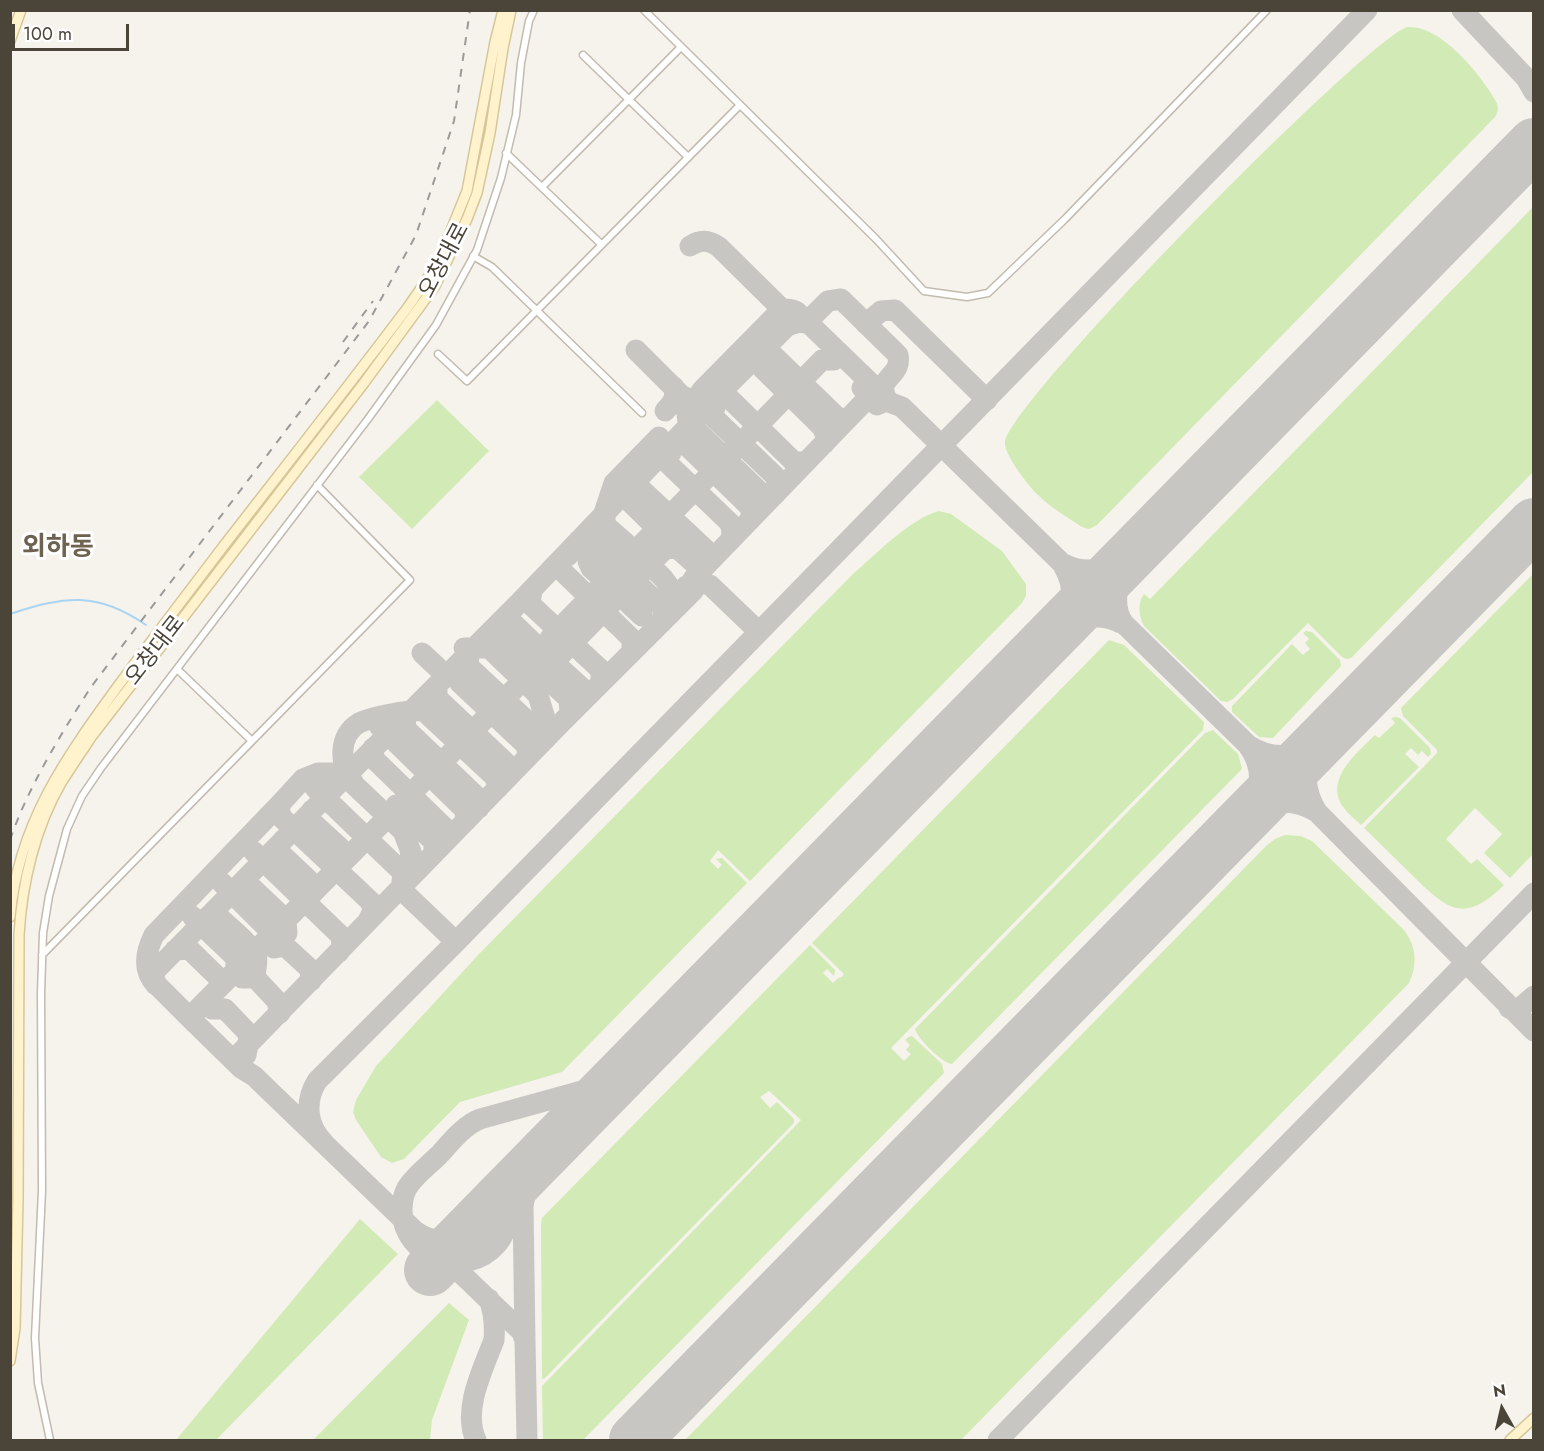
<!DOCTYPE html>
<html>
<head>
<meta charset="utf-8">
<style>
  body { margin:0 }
  #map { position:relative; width:1544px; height:1451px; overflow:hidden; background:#f6f3ec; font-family:Jost,sans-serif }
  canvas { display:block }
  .frame { position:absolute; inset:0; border:12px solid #4b4439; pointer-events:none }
  .north { position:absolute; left:1472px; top:1379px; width:60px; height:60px; -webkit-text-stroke:4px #fff; paint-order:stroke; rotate:352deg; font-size:16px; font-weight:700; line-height:24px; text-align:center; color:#4b4439 }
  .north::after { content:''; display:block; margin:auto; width:21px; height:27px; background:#4b4439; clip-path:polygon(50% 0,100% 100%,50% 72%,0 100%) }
  .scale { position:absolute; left:12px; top:24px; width:117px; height:27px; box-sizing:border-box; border:3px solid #4b4439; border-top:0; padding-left:8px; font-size:18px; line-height:21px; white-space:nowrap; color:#4b4439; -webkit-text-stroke:4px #fff; paint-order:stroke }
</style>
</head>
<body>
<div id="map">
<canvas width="1544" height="1451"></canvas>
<div class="frame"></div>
<div class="north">N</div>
<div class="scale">100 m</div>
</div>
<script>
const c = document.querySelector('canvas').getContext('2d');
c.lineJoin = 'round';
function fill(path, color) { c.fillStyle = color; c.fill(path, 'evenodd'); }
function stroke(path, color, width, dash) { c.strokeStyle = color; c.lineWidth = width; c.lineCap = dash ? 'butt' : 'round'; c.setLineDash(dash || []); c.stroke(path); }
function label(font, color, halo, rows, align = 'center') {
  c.font = font + ' Jost,"Noto Sans KR",sans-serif'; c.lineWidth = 6; c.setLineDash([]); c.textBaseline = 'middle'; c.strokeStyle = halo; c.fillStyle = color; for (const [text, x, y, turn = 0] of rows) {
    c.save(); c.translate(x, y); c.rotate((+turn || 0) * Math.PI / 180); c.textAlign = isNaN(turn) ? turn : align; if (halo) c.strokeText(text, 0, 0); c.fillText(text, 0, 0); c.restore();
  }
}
fill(new Path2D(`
  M1407,27C1441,24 1483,77 1497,103L1498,109L1496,116L1097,525L1089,529L1082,527C1067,517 1050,507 1038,495C1029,487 1003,453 1005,442C1010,401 1363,42 1407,27Z
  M1533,207V472L1351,658L1347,659L1342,657L1308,623L1233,699L1227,702L1221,701L1144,626C1139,616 1137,604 1144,594L1150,599Z
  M437,400L489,451L412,529L359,477Z
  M939,511L951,514L1002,551L1026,584V596L1022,603L750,881L718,850L710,861L718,869L722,865L716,859L722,858L747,883L562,1072L460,1102L404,1159L392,1163L381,1157L356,1120L353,1112L356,1100L376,1066L479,954L853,574C875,555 911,518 939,511Z
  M1533,574V854L1510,878L1484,853L1502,834L1475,808L1446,839L1471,864L1477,859L1504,885C1463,926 1446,908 1411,874C1395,859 1380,843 1364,828L1437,753V750L1403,716L1401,708Z
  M1306,631L1312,632L1340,660L1341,666L1273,738L1259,737L1232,712V706L1292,644L1303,655L1310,649L1305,643L1309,639L1303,633Z
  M1109,640L1124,645L1204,722L1203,730L891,1048L904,1061L911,1054L906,1050L910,1045L905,1040L908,1037L912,1036L942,1064L944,1073L583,1440H543L542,1386L801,1120L769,1091L760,1097L770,1108L777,1102L794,1119V1123L544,1379L542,1378L541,1225L542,1218L810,945L835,970L834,976L827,969L823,973L833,983L838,978L842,977L844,974L812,943Z
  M1396,717L1400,718L1430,748L1431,754L1428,757L1422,751L1418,755L1411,748L1405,754L1419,767L1361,825C1356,820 1348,814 1344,808C1323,780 1357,753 1375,735L1379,738L1395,723L1391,718Z
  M1213,730L1238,754L1242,769L952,1064C943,1064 917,1038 915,1029L1205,733Z
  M1285,835L1301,836L1312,841L1404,930C1416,946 1418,964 1409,983L961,1440H685L1267,845L1275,839Z
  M360,1219L398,1254L216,1440H176Z
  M449,1303L469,1320L432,1420L430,1440H313Z`), '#d2eab5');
stroke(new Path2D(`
  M10,614C65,596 97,591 146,625`), '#a9d4f2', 2);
stroke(new Path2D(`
  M1462,10L1526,78L1534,92
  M1523,155L1534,136
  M690,246C701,239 709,240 719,247L792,319
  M866,324L881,311L895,310L987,400
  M636,350L693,407
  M767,353L759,354L758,359L760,366L822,427L826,436L825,443
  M774,356L836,416
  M692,405H700L705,409L775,476L777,482L776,493L768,496L762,494L731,464L730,457L732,452L725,454L719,452L688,422L685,397L689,399L698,397L702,390L776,315C783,309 788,307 797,312L882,394
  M877,405L886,401L902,407L1248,745C1266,770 1262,796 1244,820
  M715,408V398H729L794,462H806
  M665,411C673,402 676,399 674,387
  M648,452L657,453L730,523L732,531L731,540
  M671,453L672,443L686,445L751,508V519
  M605,514V525L629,546L628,559L639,558C652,568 674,582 672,600
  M591,532L592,540L663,608V621
  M568,556C561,558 559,563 560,569L632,639V652
  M1064,564C1087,576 1114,569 1133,553
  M686,586L701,583L710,585L759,632
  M532,590L530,604L601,670V683
  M642,616L591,568L588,561L614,483L659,437
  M1124,624C1108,602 1121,573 1133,553
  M1061,626C1074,608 1075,587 1064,567
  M1061,626C1083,618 1099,612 1121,623
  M550,638L822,360H834
  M464,648H489L538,695L544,715L543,725L540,735L533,743
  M422,653L438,668
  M469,654L468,666L537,730L539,745
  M546,669L548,668L547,656L514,624L509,622L498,624L499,635L569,699L570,714
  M545,671L665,549L677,548L697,566L707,564L706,550L642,490L628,489L630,502L677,548
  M459,682L526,745L528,753L526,758
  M437,686V698L505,762L509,769V776
  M405,717L406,729L474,794L479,802V808
  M379,726L465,810L466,821
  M1248,745C1270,759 1291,758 1314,747
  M1314,747C1301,768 1305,792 1317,812L1534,1031
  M373,748L374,759L446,829
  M353,782C339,766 338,735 359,723C373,716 408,710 424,711L495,777L498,788
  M315,788L399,869
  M396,805L434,842V853
  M312,810L310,814L312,822L349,856
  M1246,817C1265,797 1295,799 1317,812
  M283,840L280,844V853L317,888
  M253,851L341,936L342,947L339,952
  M222,883L285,946
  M236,888L249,885L286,920L287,933
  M408,896L456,942
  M192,916L236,958V969L234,974
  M206,918L219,917C228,926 252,945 256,955C259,963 254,970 256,978H242
  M368,921L373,911L371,902L282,818L279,810L281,803L303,779L318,773H332L347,778L403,831L411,852L408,871L402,881
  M274,948L285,946L310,969L311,981
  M175,950L189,949L224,983
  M247,969L277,1001L280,1013
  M156,985C142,970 146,951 154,935L281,803
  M1509,1008H1520L1534,996
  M212,1009H225L247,1032L249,1039L246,1055
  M195,1023L157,985L153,976L155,971L345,777L519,603L723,390L787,326L799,322L806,323L828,301L841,299L898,355C901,370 890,374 883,386L885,396L862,388
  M241,1068L238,1058L240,1053L559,725L693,591L695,587L693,579L864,402L875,396L888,400
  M324,1143C307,1126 304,1102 317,1081L456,942L1367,10
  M519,1180C505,1200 514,1224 497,1244C466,1280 404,1259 402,1211C402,1204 403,1195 407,1188C414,1176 429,1165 439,1155C451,1142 463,1126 480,1119L614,1082
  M469,1231C451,1244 432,1243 415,1231L254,1076L241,1068L195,1023L194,1013L547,656L581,687L584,691L583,700
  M444,1257L522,1332L525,1341L527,1440
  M525,1341L523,1206L528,1180L535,1163
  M476,1440C462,1410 483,1369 494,1340C495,1326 494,1312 489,1299
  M998,1440L1534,893`), '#c8c6c3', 21);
stroke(new Path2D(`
  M430,1270L1534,144
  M635,1440L1534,524`), '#c8c6c3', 52);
const street = new Path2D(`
  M644,10L876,239L924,291L967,297L988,293L1065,219L1267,10
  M583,55L688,157
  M506,153L601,244
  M542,187L681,47
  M473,256L492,267L642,413
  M438,354L467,381L739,106
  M177,669L252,741
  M42,955L410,580L317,485
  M50,1440L38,1383L35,1338L42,1191L41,993L43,933L49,896L67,829L82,796L101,768L368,419L436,325L477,250L501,178L516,115L521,63L529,21L534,10`);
const secondary = new Path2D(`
  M10,41L21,10
  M10,917C18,823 67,756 121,682C154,637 188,593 222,548C284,468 347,388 408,307L426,281L441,255L467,191L495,42L503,10
  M10,1361L15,1328L18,1200L19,935C22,883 35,828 61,783C71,767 82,751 92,736L364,383L435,286L467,219L477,193L490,133L503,48L511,10
  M1510,1440L1534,1418`);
stroke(street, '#c2bbae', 9);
stroke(secondary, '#d6c79b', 12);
stroke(street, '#fff', 6);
stroke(secondary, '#fff3cd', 9);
stroke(new Path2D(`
  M343,342L373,301
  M10,840C28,787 61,734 91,687L369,321L416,235L454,121L470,10`), '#9a9a9a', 2, [8, 8]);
label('22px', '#4b4439', '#fff', [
  ["오창대로",445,261,-62],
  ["오창대로",156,651,-52]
]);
label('bold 26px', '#6e6250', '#fff', [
  ["외하동",58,549]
]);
</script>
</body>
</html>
